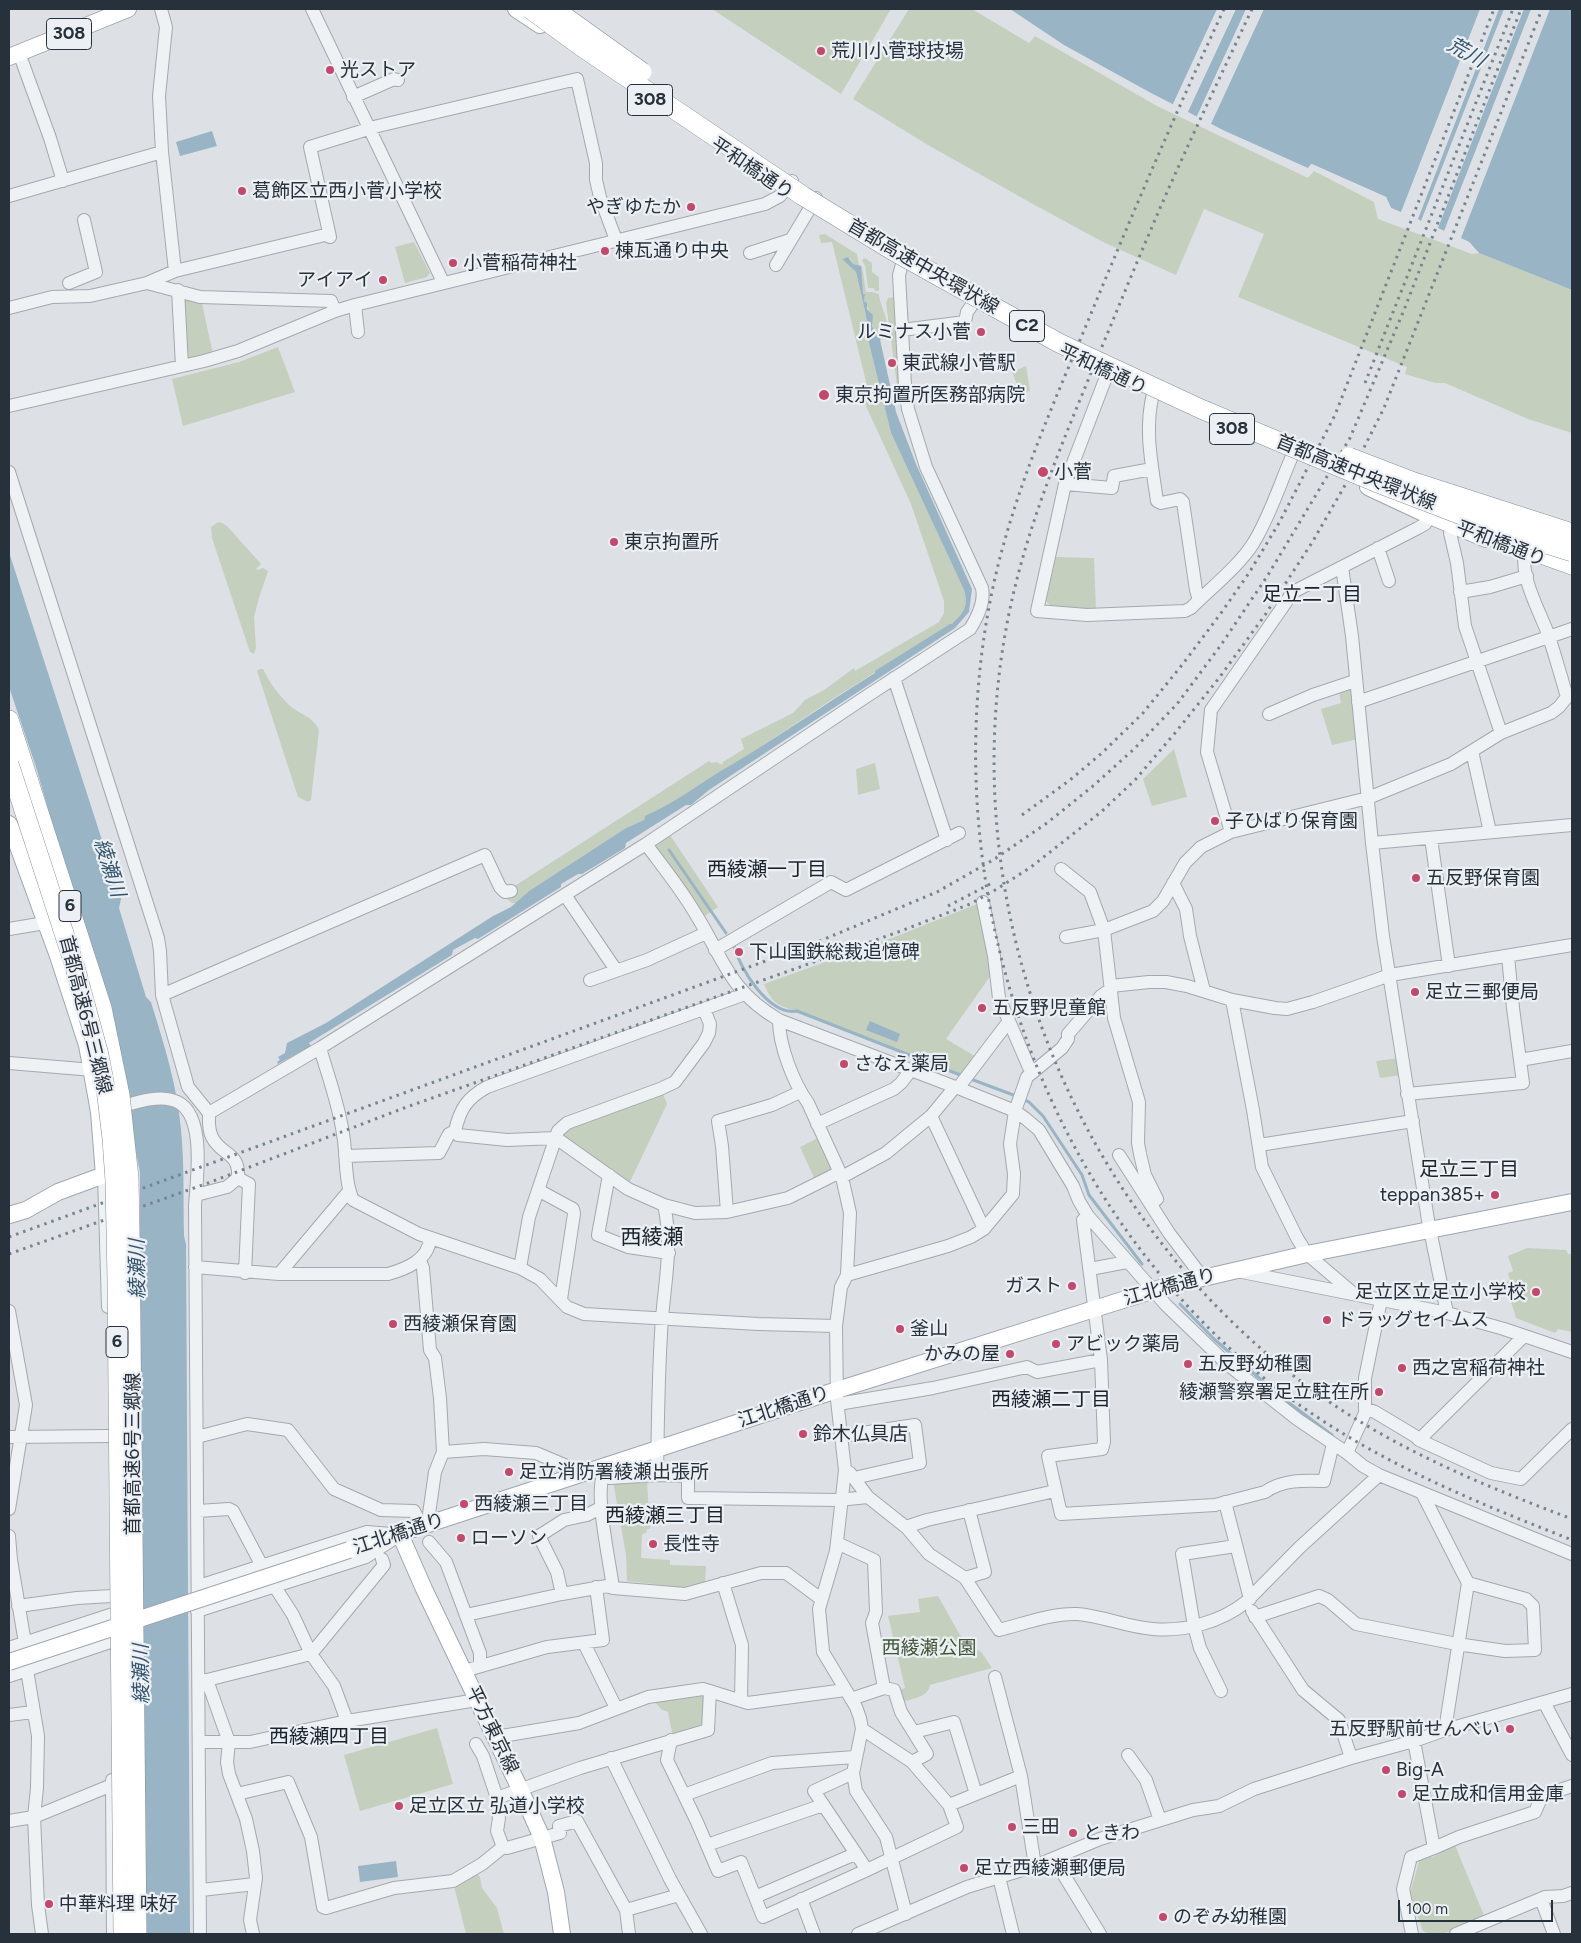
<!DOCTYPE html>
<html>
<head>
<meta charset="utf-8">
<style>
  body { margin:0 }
  #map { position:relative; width:1581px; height:1943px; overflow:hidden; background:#dde1e6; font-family:Figtree,sans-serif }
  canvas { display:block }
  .frame { position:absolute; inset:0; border:10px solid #27313b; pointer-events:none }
  .scale { position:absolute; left:1398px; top:1900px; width:155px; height:22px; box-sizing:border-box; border:2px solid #27313b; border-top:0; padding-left:6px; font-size:15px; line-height:18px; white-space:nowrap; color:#27313b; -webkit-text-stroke:4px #ecf0f4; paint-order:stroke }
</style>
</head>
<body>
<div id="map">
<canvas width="1581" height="1943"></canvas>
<div class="frame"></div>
<div class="scale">100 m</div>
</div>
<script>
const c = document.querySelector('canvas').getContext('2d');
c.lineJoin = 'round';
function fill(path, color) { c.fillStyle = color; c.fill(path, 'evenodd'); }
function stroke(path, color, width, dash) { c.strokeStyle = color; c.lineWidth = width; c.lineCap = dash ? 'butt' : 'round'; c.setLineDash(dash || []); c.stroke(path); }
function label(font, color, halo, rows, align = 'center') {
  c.font = font + ' Figtree,"Noto Sans JP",sans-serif'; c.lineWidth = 4.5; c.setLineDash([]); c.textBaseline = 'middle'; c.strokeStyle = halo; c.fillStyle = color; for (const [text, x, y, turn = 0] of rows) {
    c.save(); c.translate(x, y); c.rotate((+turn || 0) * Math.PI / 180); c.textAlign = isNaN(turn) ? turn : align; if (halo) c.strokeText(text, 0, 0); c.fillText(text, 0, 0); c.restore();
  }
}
fill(new Path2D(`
  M712,9H891L841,94Z
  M909,9H972L1029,43L1035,36L1157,106L1308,178L1314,171L1374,202L1378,219L1472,254L1479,253L1572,290V433L1528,419L1445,383H1435L1405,374L1407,367L1238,297L1264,234L1204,209L1176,275L1103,242L1031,203L928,145L853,99Z
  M825,234L857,254L859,265L862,266L866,292H872L879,294C880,309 894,325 883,339L880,340L879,335C869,330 874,320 870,312C868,308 866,304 864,300L865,294H862L859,266L853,264L850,258L844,261L856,272L865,311L867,322L866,331L891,433L964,590C969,607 963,613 952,624L831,700L732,766L662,809L646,816L644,820L626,828L529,891L516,903H512L507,899V894L510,889L709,761L711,763L717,762L722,765L723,762L744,749L741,739L793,713L805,700L824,690L854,668L855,671L939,622L944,613V601L911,504L860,393L868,390L832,242L821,243L819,235Z
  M414,242L430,273L427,277L405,283L395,247Z
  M865,258L872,263V272L879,277V291H875L874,288H868L865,266L862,260Z
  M182,296L201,299L213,354L183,360Z
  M894,297L900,399L899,400L886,303L888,298Z
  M278,347L295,392L183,426L172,379L239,362Z
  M1026,366L1030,391L1021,394L1012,372Z
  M218,522L222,523L227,526L261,564L256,569L257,570L263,568L268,571L259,598L254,617L256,648L254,654L250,652L212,538L211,527Z
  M1056,557L1094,558L1096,610L1051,606L1046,601Z
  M260,669H263C270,683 278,694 289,705C299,714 314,717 319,730L311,800L308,802L298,797L258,674L257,671Z
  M1355,682L1362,738L1332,745L1321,709L1341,703L1338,687Z
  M1174,749L1187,797L1152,806L1143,779Z
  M875,763L880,789L858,795L856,769Z
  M670,835L718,907L703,917L653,845Z
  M982,902L993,972L946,1039L978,1058L965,1076L797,1011C776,1005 773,1004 764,984L892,938Z
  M1399,1058L1402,1075L1380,1078L1376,1061Z
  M662,1091L667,1104L628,1186L559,1136L569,1124Z
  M818,1138L833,1172L815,1180L800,1147Z
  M1527,1248L1566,1250L1568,1254H1572V1332L1558,1329L1555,1333L1516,1318L1505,1282L1510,1280L1508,1273L1513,1271L1508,1256Z
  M647,1480L650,1529H647L646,1533L642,1534L641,1558L670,1560V1565L706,1566L705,1584L687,1588L627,1581L626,1555L613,1481Z
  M938,1596L960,1635L982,1653L992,1668L930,1685C928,1698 911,1699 901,1702L896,1691L905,1688L888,1616L920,1612L918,1599Z
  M709,1693L707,1730L673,1738L668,1712L662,1710L652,1699Z
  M437,1728L453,1784L360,1811L344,1755Z
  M1455,1845L1485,1918C1470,1924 1437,1941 1423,1931L1410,1893L1420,1858L1432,1857Z
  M476,1873L480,1877L482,1888L497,1908L504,1934H466L454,1886Z`), '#c5cfbe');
fill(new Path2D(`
  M1010,9H1572V290L1479,253L1469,242L1391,208L1386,197L1312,164L1308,168L1225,131L1151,93L1064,45Z
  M212,131L217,146L180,156L176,142Z
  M848,257L853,264L861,266L863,294H865L864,301L867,303V309L873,315L872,326L875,333L879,335L896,412L916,464L972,589L969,612L955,628L709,790L691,805H686L626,843L625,848L582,874H578L561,884V887L478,939L475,938L453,950L452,955L309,1043L311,1046L278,1064L277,1062L280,1060L278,1057L285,1053L287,1043L326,1023L493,916L511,907L529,891L626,828L644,820L645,816C673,804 696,786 721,771C773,741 823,705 875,673V671L950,624H952C963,613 969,607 964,590L891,433L866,331L867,322L865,311L856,272L844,261L843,259Z
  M9,552L121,899L119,908L146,997L151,1002C162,1038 174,1075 179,1113C185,1154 183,1195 184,1236L186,1244L190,1934H143L137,1239L140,1215V1172L112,1033L36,767L9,687Z
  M870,1021L900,1034L897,1042L866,1030Z
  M396,1861L398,1877L360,1882L358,1866Z`), '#99b4c4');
fill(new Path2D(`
  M1217,9H1236L1187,114L1172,106Z
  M1246,9H1264L1210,126L1196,118Z
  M1480,9H1499L1418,219L1421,221L1504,9H1524L1438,228L1444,231L1531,9H1550L1461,238L1469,242L1479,253H1476L1468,244L1390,210L1384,199L1312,167L1311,169L1308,168L1311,164L1386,197L1391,208L1401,212Z`), '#dde1e6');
stroke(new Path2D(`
  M669,850L726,933
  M734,945C739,968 769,1016 797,1011L963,1076
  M968,1078L1016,1096
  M1022,1099L1029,1102L1043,1116L1082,1175L1089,1195L1142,1264
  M1180,1304L1214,1339L1280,1396L1332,1435`), '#99b4c4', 3);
const minor = new Path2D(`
  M161,9L166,27L159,96L162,152L175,271
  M312,9L443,282
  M19,53L50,138L63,181
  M353,97L394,79L398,80
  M9,196L162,152
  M750,253L790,240
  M776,265L816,198
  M69,283L96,272L84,220
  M147,283L200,297L331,301L335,311
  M178,290L182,366
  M355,305L358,332
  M9,308L52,297L90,296L147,283L175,271L325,235L330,237L310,147L378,126L577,79L596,163V180L600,197L616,240
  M902,330L965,322L967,312L972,305
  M1108,372L1065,484L1112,488L1114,476L1152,469
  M1153,394C1144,430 1152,465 1157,501L1161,503L1180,499L1183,502L1196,590L1199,600
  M9,406L204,361L238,351L335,311L355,305L765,204L780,196L792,181
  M9,472L158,938L160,951L162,995L185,1076L188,1087L209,1113
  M1065,484L1037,611L1087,615L1185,611L1191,608C1209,590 1242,563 1254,542C1271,514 1280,483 1293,454
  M1453,526L1450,533L1457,563L1465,626L1501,733
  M1378,548L1389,581
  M1525,554C1520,577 1540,612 1548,634C1555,655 1561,676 1567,697
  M1342,567L1352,636L1372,843L1383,936L1428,1220L1447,1313
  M1460,592L1490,587L1527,576
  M894,678L947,840
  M1358,702L1572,629
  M1269,714L1313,695L1355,681
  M1472,751L1490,832
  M1231,832L1207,752L1211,710L1293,592L1418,528L1425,524L1430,516
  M1431,838L1449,966
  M1372,843L1572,825
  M646,844C663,867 681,889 695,913C724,959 728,990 779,1020L958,1088L1015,1111L1026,1119L1039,1130L1073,1186L1079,1201L1088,1216L1166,1305L1226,1363L1250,1382L1297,1419L1347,1453L1363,1466L1379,1475L1572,1554
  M1061,869L1090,892L1104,930L1114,1018L1139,1102L1138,1143L1140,1154L1145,1175L1157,1199L1151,1204
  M1173,883L1186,909L1190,936L1204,991
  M565,895L616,970
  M983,902L994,956L999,998L1031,1072
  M9,929L45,923L52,926
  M1066,937L1104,930L1153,911L1163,901L1185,863L1201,847L1231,832L1368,798L1451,764L1501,733L1551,713L1559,707L1567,697L1572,695
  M715,950L831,882L846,890L959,833
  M590,980L647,960L706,933
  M1111,986L1149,982H1166L1187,986L1232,1000L1275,1008L1287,1009L1313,1002L1390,975L1572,945
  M745,994L487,1087C467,1098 460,1109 455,1131L458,1135L507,1140L556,1138L628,1189L664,1205L695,1213L727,1212L788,1198L840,1172
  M162,995L485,855L500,887L505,892L511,891
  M1232,1000L1253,1110L1262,1167L1297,1238L1307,1254L1354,1294
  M779,1020C779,1045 793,1082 808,1103L842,1177L850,1213L847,1275L841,1287L836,1326L837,1400L845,1470L836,1551L819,1609L823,1652L856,1707L860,1718L862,1729L853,1773L856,1791L886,1837L906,1914
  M320,1048C328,1076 339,1105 343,1134C347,1156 344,1180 353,1200L419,1234L520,1268L540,1279L567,1307L584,1314L758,1324L836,1326
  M1520,1060L1572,1051
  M9,1063L93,1070
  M958,1088L1009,1021
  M1407,1094L1523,1083L1513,1008L1508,956
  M115,1108C132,1104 155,1095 172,1100C207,1108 197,1178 195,1205L200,1934
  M931,1116L984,1229
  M817,1124L894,1089L901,1083L911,1070
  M1259,1145L1413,1121
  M1119,1155L1169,1233L1203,1278
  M345,1156L439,1153L449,1134L455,1131
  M104,1175L108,1307
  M609,1175L598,1235L628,1247L669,1253
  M842,1177L886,1153L931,1116L955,1087
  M238,1178L249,1184L245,1273
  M538,1190L573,1209L574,1214L561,1299
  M196,1195L227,1187L238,1178C240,1151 221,1156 212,1137C208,1129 209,1121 209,1113L320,1048L646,844L864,698L970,629C977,618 985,602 982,588L926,467L908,409L905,385L899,275L902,264
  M727,1212L722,1146L718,1121L772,1105L800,1092
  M1088,1216L1083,1220L1101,1360L1104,1442L1102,1449L1048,1456L1061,1514L1215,1505L1265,1492C1282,1480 1303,1480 1324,1481L1333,1444
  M420,1260L423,1268L430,1350L435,1358L440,1398L443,1452L435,1472L429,1514
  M195,1267L279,1274H388C406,1269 429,1260 430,1238
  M520,1268L529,1217L558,1131L567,1123L660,1089L675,1082L704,1043L709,1033L710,1024L704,1009
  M1090,1269L1127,1262
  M1237,1271L1447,1313L1504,1329L1572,1352
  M279,1274L349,1191
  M847,1275L948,1246L971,1237L984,1229L1013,1194L1014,1174L1010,1144L1015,1111L1027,1077L1062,1048L1068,1039V1034L1101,996L1111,989
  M9,1311L26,1405L9,1509
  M838,1404L933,1388L1027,1367L1037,1372L1101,1360
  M1366,1409L1375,1412L1415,1436L1419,1440L1491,1473L1521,1479L1572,1429
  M842,1436L915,1425L920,1463L854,1478
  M9,1437L109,1436
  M197,1437L247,1424L288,1430L334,1489L381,1510L414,1511L422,1527
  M1419,1440L1524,1336
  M443,1452L484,1449L536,1453L569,1467L573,1476
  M1347,1453L1365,1413V1378L1381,1300
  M600,1469L603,1476C595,1497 610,1563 613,1588
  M845,1470L850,1473L868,1497L907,1528L929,1554L965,1578L999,1630C1023,1624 1052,1613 1077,1614C1103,1616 1127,1627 1153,1629C1184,1632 1221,1622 1246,1602L1300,1547L1379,1475
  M657,1475C658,1423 658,1371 662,1319C665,1279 673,1245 664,1205
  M603,1476L610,1478L657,1475L688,1476V1498L838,1500L868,1497
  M1422,1493L1468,1583L1445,1730
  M1225,1502L1250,1599
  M198,1511L229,1509L233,1511L262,1566
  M907,1528L909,1526L927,1520L1055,1491
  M9,1536L11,1560L25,1643L28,1676L38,1736L37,1788L34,1817L38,1905L42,1934
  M429,1542L446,1562L480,1653V1665
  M837,1543L874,1560L876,1612L872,1623L884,1688
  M965,1578L985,1572L969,1510
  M723,1583L742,1645L741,1701
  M199,1586L367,1532L391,1534
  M275,1587L293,1615L311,1654L334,1686L347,1721
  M562,1594L557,1572L539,1536L564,1520L587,1515L602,1507
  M18,1606L77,1598L112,1596
  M197,1611L366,1557L392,1540
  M1252,1611L1303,1690L1339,1720L1351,1758
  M466,1615L562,1594L607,1586L613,1588L685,1594L761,1573H786L821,1599
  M1255,1617L1319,1596L1328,1600L1356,1624L1457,1644L1505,1651L1535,1650L1533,1606L1526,1599L1468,1583
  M584,1643L616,1708
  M9,1648L113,1614
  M464,1671L547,1647L603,1640L596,1587
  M9,1676L113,1641
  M995,1677L1021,1776L1035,1866
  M199,1680H207L311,1654L384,1565L382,1559
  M207,1680L229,1742L227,1762L229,1774L246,1819L253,1851L256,1878L250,1920L253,1934
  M1221,1691L1200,1648L1194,1626L1182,1554L1236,1546
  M851,1699L884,1688L894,1690L901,1712L927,1754L912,1762
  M1544,1702L1572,1755
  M9,1715L33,1712
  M862,1729L912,1762L949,1805
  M914,1732L954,1722L976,1794
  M496,1737L579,1723L648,1697L703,1689L748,1703L845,1690
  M671,1740L667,1760L697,1822L718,1871L741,1862L763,1917L867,1870L957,1827L949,1805L1021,1776
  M199,1742H250L347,1721L477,1700
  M476,1744L483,1756L497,1798L499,1818L497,1831L503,1847L507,1848L560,1833L559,1826L577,1821L626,1910L629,1934
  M1128,1755L1146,1780L1160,1820
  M611,1758L670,1879L701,1934
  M853,1773L814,1791L867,1870
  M112,1780L113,1934
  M237,1794L288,1782L311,1837L323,1907L326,1908L394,1888L453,1881L482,1864L503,1847
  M684,1795L772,1763L855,1757
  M497,1798L580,1768L708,1730L710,1691
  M9,1821L34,1817L112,1785
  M707,1845L823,1805
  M1434,1848L1459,1837L1535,1812L1542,1796L1572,1786
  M1054,1859L1100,1934
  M999,1877L1013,1934
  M201,1890L255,1884
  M755,1897L855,1854
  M801,1899L814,1934
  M1541,1899L1554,1934
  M626,1910L679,1895
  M858,1934L967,1887L1035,1866L1100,1839L1193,1810L1219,1806L1254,1789L1351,1758L1414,1741L1445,1730L1572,1694
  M1412,1934L1403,1889L1411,1857L1434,1848L1414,1741
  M1456,1934L1545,1897L1563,1896L1572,1893`);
const major = new Path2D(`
  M516,9L540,25
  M9,57L128,9
  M1368,487L1430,516L1486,539
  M9,824L12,830L58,956L87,1045L99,1112L104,1175L58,1192L26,1210L9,1215
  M400,1534L424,1589L520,1789L542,1838L556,1892L562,1934
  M349,1550L837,1390L1164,1287L1307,1254L1572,1202`);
const highway = new Path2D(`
  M1475,530L1572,565
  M9,720L102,1008L120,1095`);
stroke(minor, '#a3a9af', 14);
stroke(major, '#9da7b0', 18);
stroke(highway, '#85919b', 20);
stroke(minor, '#eff2f4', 12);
stroke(major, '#fff', 16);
stroke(highway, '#fff', 19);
stroke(new Path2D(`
  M1224,9C1174,116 1128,224 1083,333C1048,416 1012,499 993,587C930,882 1041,1209 1283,1393C1374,1461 1468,1499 1572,1540
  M1252,9C1217,84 1181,158 1149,234C1131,276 1114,318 1096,361C1060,448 1023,535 1006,629C954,913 1075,1210 1303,1383C1385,1445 1477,1483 1572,1519
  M1365,383L1513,9
  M1022,815L1070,780L1102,753L1143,713L1182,665L1221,613L1249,573L1279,523L1335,415L1494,9
  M948,906L994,882
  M9,1237L815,943L937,892L993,860L1047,823L1093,786L1134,749L1177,704L1221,645L1268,575L1350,438L1404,310L1521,9
  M9,1254L208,1183L404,1108L901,931L970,904L997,889L1031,867L1101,812L1135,780L1175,733L1219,678L1265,615L1313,541L1344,487L1384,408L1542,9`), '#77838e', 3, [2.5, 5]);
const majorBridge = new Path2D(`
  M9,1662L349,1550`);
const highwayBridge = new Path2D(`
  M530,9L582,47L803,196L895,252L1059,343L1201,409L1380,484L1495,528L1572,552
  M554,9L642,72
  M1349,457L1414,482L1572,533
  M9,764L75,967L99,1055L107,1097L112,1139L115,1181L117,1280L123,1934
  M120,1095L129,1178L130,1229L137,1934`);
stroke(majorBridge, '#9da7b0', 18, []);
stroke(highwayBridge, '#85919b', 20, []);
stroke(majorBridge, '#fff', 16);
stroke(highwayBridge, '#fff', 19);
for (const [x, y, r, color] of [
  [821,51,5,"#c4486c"],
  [330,70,5,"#c4486c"],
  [242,191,5,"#c4486c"],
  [691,207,5,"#c4486c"],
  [605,251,5,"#c4486c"],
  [453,263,5,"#c4486c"],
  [383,280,5,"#c4486c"],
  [981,332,5,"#c4486c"],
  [892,363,5,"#c4486c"],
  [824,395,6,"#c4486c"],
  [1043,472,6,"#c4486c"],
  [614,542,5,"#c4486c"],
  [1215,821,5,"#c4486c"],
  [1416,878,5,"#c4486c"],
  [739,952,5,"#c4486c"],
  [1415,992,5,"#c4486c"],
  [982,1008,5,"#c4486c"],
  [844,1064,5,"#c4486c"],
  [1495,1195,5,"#c4486c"],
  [1072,1286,5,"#c4486c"],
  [1536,1292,5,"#c4486c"],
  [1327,1320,5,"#c4486c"],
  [393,1324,5,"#c4486c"],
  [900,1329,5,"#c4486c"],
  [1056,1344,5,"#c4486c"],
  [1010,1354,5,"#c4486c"],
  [1188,1364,5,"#c4486c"],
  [1402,1368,5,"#c4486c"],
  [1379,1392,5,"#c4486c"],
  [803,1434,5,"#c4486c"],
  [509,1472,5,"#c4486c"],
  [464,1504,5,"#c4486c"],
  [461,1538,5,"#c4486c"],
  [653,1544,5,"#c4486c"],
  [1510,1729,5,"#c4486c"],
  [1386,1770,5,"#c4486c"],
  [1402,1794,5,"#c4486c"],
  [399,1806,5,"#c4486c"],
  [1012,1827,5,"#c4486c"],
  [1073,1833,5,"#c4486c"],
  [964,1868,5,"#c4486c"],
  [49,1904,5,"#c4486c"],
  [1163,1917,5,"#c4486c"]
]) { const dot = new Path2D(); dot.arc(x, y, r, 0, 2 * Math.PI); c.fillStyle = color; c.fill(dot); stroke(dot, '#ecf0f4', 2); }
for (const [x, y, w] of [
  [69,34,45],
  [650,100,45],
  [1027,326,35],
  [1232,429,45],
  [70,906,22],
  [117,1342,22]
]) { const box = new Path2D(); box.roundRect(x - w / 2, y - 15.5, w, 31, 4); c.fillStyle = '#ecf0f4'; c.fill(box); stroke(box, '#27313b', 1); }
label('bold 18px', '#27313b', null, [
  ["308",69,34],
  ["308",650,100],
  ["C2",1027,326],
  ["308",1232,429],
  ["6",70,906],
  ["6",117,1342]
]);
label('19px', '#27313b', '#ecf0f4', [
  ["荒川小菅球技場",831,51],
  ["光ストア",340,70],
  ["葛飾区立西小菅小学校",252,191],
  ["やぎゆたか",681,207,"right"],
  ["棟瓦通り中央",615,251],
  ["小菅稲荷神社",463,263],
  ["アイアイ",373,280,"right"],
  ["ルミナス小菅",971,332,"right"],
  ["東武線小菅駅",902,363],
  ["東京拘置所医務部病院",835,395],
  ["小菅",1054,472],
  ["東京拘置所",624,542],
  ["子ひばり保育園",1225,821],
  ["五反野保育園",1426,878],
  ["下山国鉄総裁追憶碑",749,952],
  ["足立三郵便局",1425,992],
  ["五反野児童館",992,1008],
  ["さなえ薬局",854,1064],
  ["teppan385+",1485,1195,"right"],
  ["ガスト",1062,1286,"right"],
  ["足立区立足立小学校",1526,1292,"right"],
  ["ドラッグセイムス",1337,1320],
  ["西綾瀬保育園",403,1324],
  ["釜山",910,1329],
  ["アビック薬局",1066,1344],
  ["かみの屋",1000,1354,"right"],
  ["五反野幼稚園",1198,1364],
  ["西之宮稲荷神社",1412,1368],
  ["綾瀬警察署足立駐在所",1369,1392,"right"],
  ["鈴木仏具店",813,1434],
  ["足立消防署綾瀬出張所",519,1472],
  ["西綾瀬三丁目",474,1504],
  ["ローソン",471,1538],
  ["長性寺",663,1544],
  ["五反野駅前せんべい",1500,1729,"right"],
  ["Big-A",1396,1770],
  ["足立成和信用金庫",1412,1794],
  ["足立区立 弘道小学校",409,1806],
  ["三田",1022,1827],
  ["ときわ",1083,1833],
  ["足立西綾瀬郵便局",974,1868],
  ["中華料理 味好",59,1904],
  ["のぞみ幼稚園",1173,1917]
], 'left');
label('19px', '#27313b', '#ecf0f4', [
  ["平和橋通り",752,169,34],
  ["首都高速中央環状線",923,267,30],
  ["平和橋通り",1103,370,25],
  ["首都高速中央環状線",1356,473,22],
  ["平和橋通り",1501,544,21],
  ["首都高速6号三郷線",85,1015,76],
  ["江北橋通り",1170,1287,-15],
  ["江北橋通り",784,1407,-18],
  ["首都高速6号三郷線",133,1454,-90],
  ["江北橋通り",399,1534,-18],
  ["平方東京線",492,1730,64]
]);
label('19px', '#405636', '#ecf0f4', [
  ["西綾瀬公園",929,1648]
]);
label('italic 20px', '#34556c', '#ecf0f4', [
  ["荒川",1466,53,29],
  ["綾瀬川",109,868,72],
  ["綾瀬川",138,1269,-91],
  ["綾瀬川",142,1674,-91]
]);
label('20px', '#1a222c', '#ecf0f4', [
  ["足立二丁目",1312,595],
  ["西綾瀬一丁目",767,870],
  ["足立三丁目",1469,1170],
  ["西綾瀬二丁目",1051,1400],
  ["西綾瀬三丁目",665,1516],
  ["西綾瀬四丁目",329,1737]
]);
label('21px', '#1a222c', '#ecf0f4', [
  ["西綾瀬",652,1238]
]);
</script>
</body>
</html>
